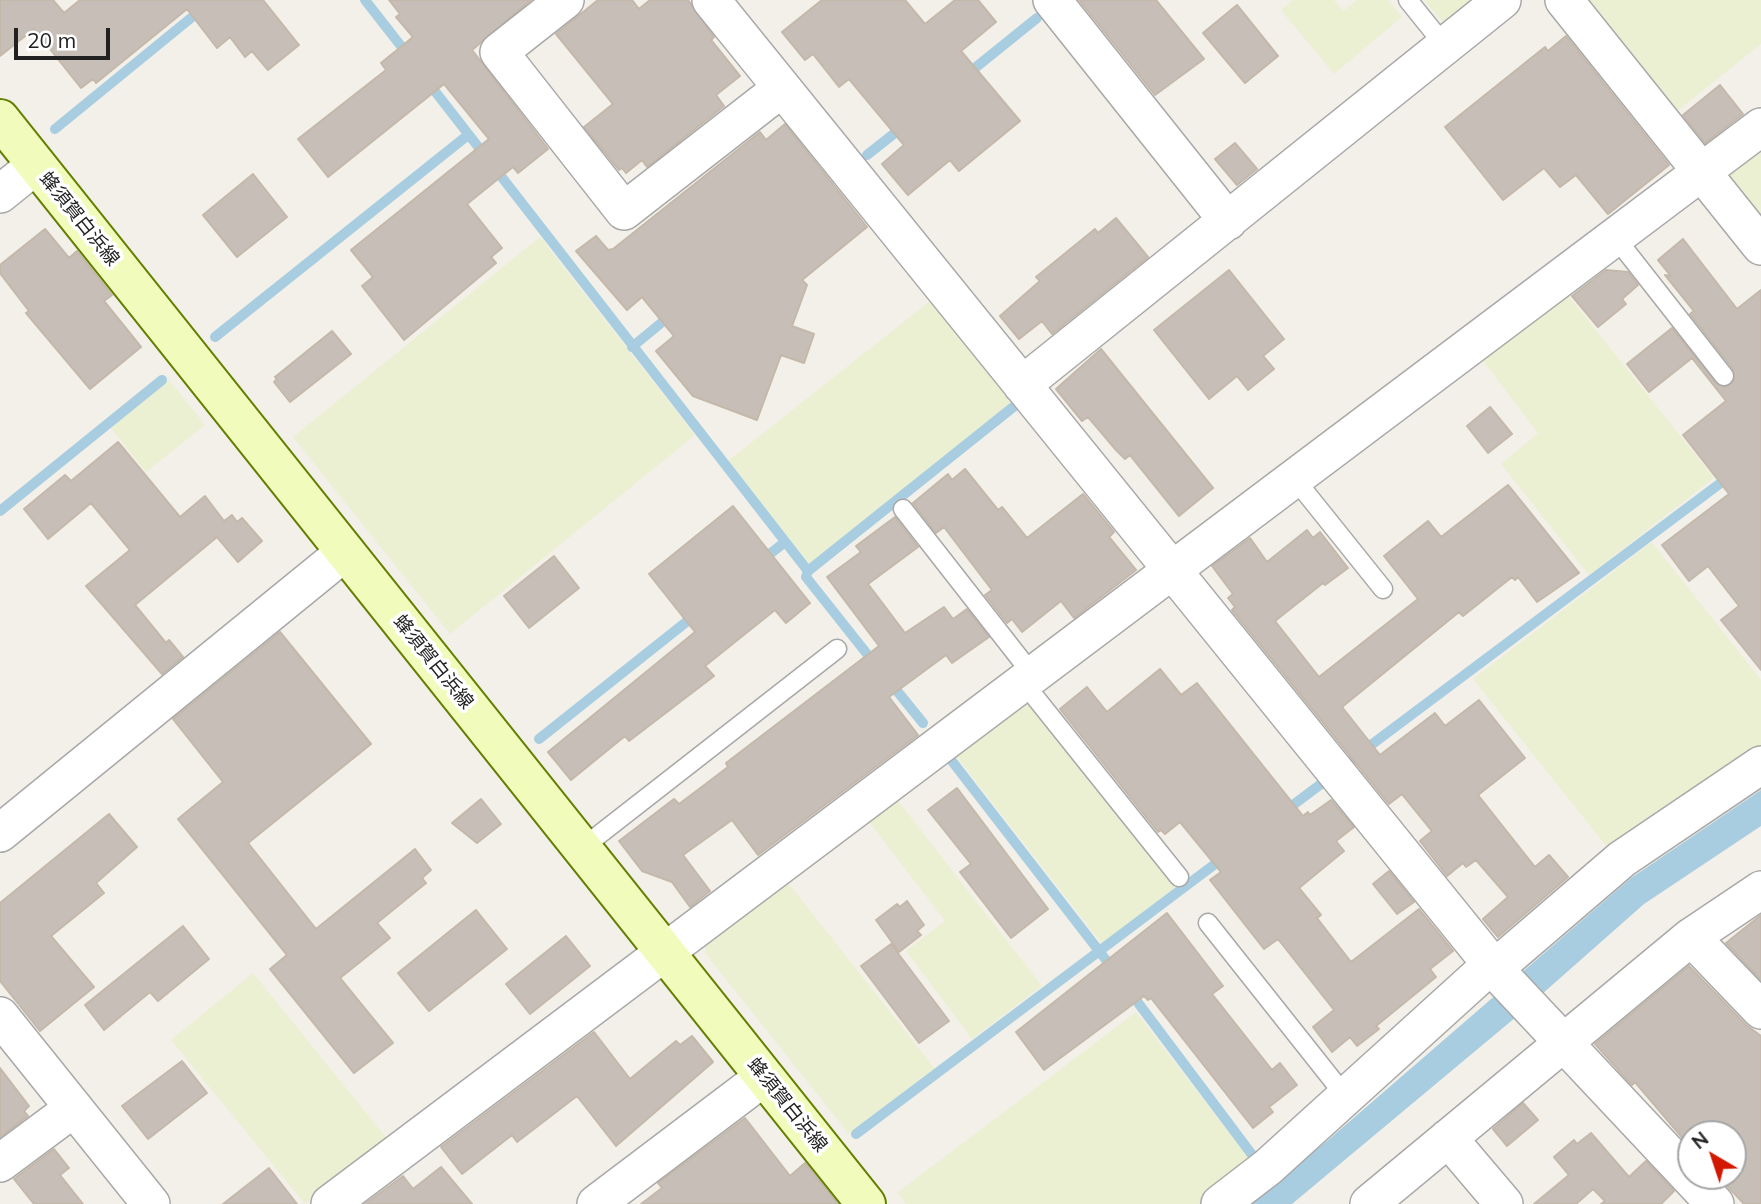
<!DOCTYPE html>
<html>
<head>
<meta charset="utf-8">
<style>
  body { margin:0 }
  #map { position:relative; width:1761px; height:1204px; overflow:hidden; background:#f2f0e8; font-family:Mulish,sans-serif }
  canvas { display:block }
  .north { position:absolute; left:1677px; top:1120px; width:70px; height:70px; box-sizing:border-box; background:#fff; border:2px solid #a6a6a6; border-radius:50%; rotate:321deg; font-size:19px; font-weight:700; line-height:28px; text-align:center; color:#212121 }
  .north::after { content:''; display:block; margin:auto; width:24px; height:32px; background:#d31800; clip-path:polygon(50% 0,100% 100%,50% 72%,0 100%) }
  .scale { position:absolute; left:14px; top:28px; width:96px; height:32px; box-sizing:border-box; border:4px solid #212121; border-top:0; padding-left:9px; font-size:21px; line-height:24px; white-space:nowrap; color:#212121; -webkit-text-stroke:5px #fff; paint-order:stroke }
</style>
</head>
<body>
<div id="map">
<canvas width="1761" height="1204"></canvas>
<div class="north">N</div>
<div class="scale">20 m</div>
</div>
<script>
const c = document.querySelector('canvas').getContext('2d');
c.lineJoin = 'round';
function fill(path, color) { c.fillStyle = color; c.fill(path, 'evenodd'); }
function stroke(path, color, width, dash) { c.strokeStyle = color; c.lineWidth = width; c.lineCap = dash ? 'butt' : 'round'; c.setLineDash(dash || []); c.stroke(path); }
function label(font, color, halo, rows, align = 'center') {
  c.font = font + ' Mulish,"Noto Sans JP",sans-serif'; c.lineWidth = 7; c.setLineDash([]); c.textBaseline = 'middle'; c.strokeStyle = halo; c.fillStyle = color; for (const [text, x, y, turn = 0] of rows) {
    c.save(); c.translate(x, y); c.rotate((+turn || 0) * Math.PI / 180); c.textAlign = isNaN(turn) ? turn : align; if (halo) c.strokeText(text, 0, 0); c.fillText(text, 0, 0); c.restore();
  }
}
fill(new Path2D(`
  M1293,0H1334L1343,11L1357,0H1388L1402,17L1334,74L1281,10Z
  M1424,0H1475L1445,25Z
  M1576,0H1761V44L1671,116Z
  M1761,147V230L1723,175Z
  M540,237L695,435L450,634L293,437Z
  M1566,293L1714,478L1589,575L1501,464L1538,433L1480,357Z
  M935,297L1017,398L811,566L728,461Z
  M169,380L205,425L146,472L110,427Z
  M1652,542L1761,680V752L1611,852L1473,679Z
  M1020,703L1033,704L1178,885L1102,944L953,752Z
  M895,797L1042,986L972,1039L906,951L945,921L867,819Z
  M786,880L935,1069L849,1134L705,953L707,939Z
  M253,973L388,1140L305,1204L171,1040Z
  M1136,1012L1252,1163L1199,1204H906L897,1193Z`), '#ebf0d3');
fill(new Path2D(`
  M1761,790V826L1644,904L1516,1017L1292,1204H1247L1327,1141L1631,878Z`), '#a8cde0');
stroke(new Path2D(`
  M365,0L408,55
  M965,76L1037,18
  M427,81L808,571L806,577L875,664
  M55,129L213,0
  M867,155L905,125
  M215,337L468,135
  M632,347L672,314
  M0,511L162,380
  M761,561L785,542
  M808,571L1017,404
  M889,681L923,723
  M539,739L695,615
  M948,756L1113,969
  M1351,760L1730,476
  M1285,811L1321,784
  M1130,992L1253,1156
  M856,1134L1223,858`), '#a8cde0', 10);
const building = new Path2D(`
  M0,0H53L64,13L80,0H263L299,45L268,70L252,51L245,57L230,37L217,48L187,9L96,83L93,79L81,88L34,29L0,56Z
  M389,0H531L472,50L548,149L518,173L513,167L467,204L502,248L491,257L496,263L404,340L362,286L373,277L351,250L489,139L444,84L328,177L298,139L386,70L381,63L413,37L396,17L400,14Z
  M598,0H632L639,9L650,0H688L714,37L711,40L740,76L716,95L724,106L647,167L642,160L626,173L622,168L619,170L584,127L613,104L556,34Z
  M822,0H905L925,24L955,0H978L996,22L961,51L1020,121L959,171L950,160L908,195L882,164L904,145L849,79L839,87L813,54L805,60L782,32Z
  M1079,0H1156L1204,59L1155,95Z
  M1237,5L1278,56L1245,83L1203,33Z
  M1566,36L1669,165L1608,214L1576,175L1560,187L1544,168L1503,200L1445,127L1545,47L1548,51Z
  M1720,85L1743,114L1705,143L1683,115Z
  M785,124L867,227L802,280L807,285L792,326L814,334L804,363L781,355L757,420L693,396L656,351L674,336L642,297L627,310L576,251L596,236L608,250L613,249L760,132L766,140Z
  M1235,143L1257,169L1237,185L1215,159Z
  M253,174L287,217L237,257L203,215Z
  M1116,218L1148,257L1052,334L1042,321L1019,339L1000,316L1040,281L1036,277L1095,229L1098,233Z
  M45,229L69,258L77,251L112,295L104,301L141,347L90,389L26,313L29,311L0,273V265Z
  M1683,239L1737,309L1761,290V670L1721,620L1739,606L1708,566L1689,581L1662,545L1729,494L1683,435L1726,401L1692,358L1649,392L1627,364L1672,328L1716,383L1725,387L1734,381L1733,369L1690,314L1694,311L1665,275L1671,276L1658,260Z
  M1229,270L1284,339L1263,356L1274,369L1248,390L1237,376L1209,399L1154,330Z
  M1606,270L1628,272L1638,285L1622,299L1626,304L1598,327L1572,296Z
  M332,331L351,354L290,402L274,382L277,379L275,377Z
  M1101,349L1213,488L1179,516L1130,455L1125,459L1116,450L1088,417L1082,421L1056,389Z
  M1490,407L1512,434L1488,453L1467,426Z
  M118,442L180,517L205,496L224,521L232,515L237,522L242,518L262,541L238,562L217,537L135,605L166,643L169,640L183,657L162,674L86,586L130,550L91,503L48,539L24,509L65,475L71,481Z
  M965,469L998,510L1002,507L1027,538L1083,494L1114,532L1109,537L1136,570L1074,618L1061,601L1022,632L1012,619L1007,623L985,595L992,590L944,527L936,533L913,503L948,474L952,480Z
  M1508,485L1579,573L1537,602L1518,577L1515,580L1512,577L1463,616L1459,612L1342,707L1380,755L1435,713L1445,726L1479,700L1525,758L1478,795L1535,867L1549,855L1568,877L1498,937L1483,919L1508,897L1476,860L1466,867L1463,863L1447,876L1420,841L1432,831L1402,794L1389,804L1232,610L1235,607L1228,598L1233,594L1212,566L1250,538L1267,562L1307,530L1313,538L1320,532L1348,568L1325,585L1323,583L1275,621L1319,677L1418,599L1384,556L1428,521L1441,537Z
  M733,506L810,603L786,623L775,610L705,666L714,676L629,741L625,736L571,780L548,752L695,632L649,574Z
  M895,517L918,547L868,584L905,633L944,607L953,619L967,609L989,637L952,663L946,655L889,697L918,735L758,855L732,820L683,855L710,891L690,907L672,882L642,871L619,841L674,799L679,804L703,786L728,767L726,763L879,646L827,577L861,552L856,546Z
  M554,556L579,588L529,628L504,596Z
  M280,632L371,744L248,843L316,929L415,849L431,870L422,878L426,883L377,923L390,938L340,978L393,1043L354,1073L270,969L287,955L178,819L223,782L173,719Z
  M1160,669L1181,695L1197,683L1303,816L1308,812L1310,815L1331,800L1354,827L1336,841L1344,851L1299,888L1321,915L1317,918L1351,962L1419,909L1453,951L1430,969L1436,977L1376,1026L1379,1029L1357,1046L1350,1037L1332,1052L1313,1027L1334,1010L1278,939L1264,949L1210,880L1221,872L1180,822L1165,834L1161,830L1158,832L1060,709L1087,687L1107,712Z
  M957,788L1048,909L1011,938L960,872L971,864L928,810Z
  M481,799L501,824L477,843L452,823Z
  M109,814L137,847L96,883L104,893L51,936L94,987L40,1031L0,981V903Z
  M1389,871L1414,902L1397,914L1373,884Z
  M907,901L924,925L917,931L921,935L899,952L876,920L897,904L900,907Z
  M476,910L507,949L429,1011L398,973Z
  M1167,913L1223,986L1212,994L1272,1070L1280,1063L1297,1085L1269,1107L1273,1112L1253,1128L1151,998L1148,1000L1144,996L1044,1070L1016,1032Z
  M1761,915V980L1726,943Z
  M183,926L209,959L158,1001L150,992L104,1030L85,1005Z
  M566,936L590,966L530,1014L506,984Z
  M891,944L949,1021L919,1043L861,966Z
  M1689,966L1746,1025L1761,1036V1204H1744L1718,1176H1733V1134H1691V1148L1635,1082L1632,1085L1595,1044Z
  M594,1032L630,1079L676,1041L680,1045L692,1036L713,1062L616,1146L577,1096L517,1142L512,1135L462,1174L441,1147Z
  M182,1061L207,1093L148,1139L122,1106Z
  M0,1068L29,1106L24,1111L28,1116L0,1137Z
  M1523,1103L1538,1120L1507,1146L1493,1129Z
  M745,1118L790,1176L805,1163L838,1204H641L662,1188L658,1183Z
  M1591,1133L1629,1177L1646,1161L1674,1191L1661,1204H1601L1605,1201L1593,1189L1576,1204H1534L1569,1175L1554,1157L1574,1140L1577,1144Z
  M54,1149L69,1168L60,1175L83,1204H34L14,1179Z
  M441,1167L472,1204H365L403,1176L413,1189Z
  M269,1168L297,1204H223Z`);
fill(building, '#c7bfb7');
stroke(building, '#c4b8aa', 2);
const service = new Path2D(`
  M1408,0L1445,46
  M1615,237L1724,376
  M1294,478L1383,589
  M903,509L1032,674
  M1023,682L1179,877
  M582,848L837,649
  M1208,923L1346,1097`);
const minor = new Path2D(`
  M565,0L499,52L624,211L782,88
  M711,0L1500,975L1715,1204
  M1052,0L1228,221
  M1564,0L1761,246
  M0,194L36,165
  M1022,385L1502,0
  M0,833L345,552
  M1691,937L1761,1010
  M1495,968L1622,859L1761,765
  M0,1016L151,1204
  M1448,1138L1504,1204
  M0,1163L74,1108
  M330,1204L1761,127
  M596,1204L764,1077
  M1220,1204L1268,1167L1492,964
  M1369,1204L1691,937L1761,890`);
const secondary = new Path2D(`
  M0,119L866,1204`);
stroke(service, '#a8a8a8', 21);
stroke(minor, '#a8a8a8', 40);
stroke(secondary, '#637f02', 42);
stroke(service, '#fff', 18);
stroke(minor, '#fff', 37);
stroke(secondary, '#f1fcbc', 38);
label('19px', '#212121', '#fff', [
  ["蜂須賀白浜線",79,219,51],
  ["蜂須賀白浜線",433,662,51],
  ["蜂須賀白浜線",787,1105,51]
]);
</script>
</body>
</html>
